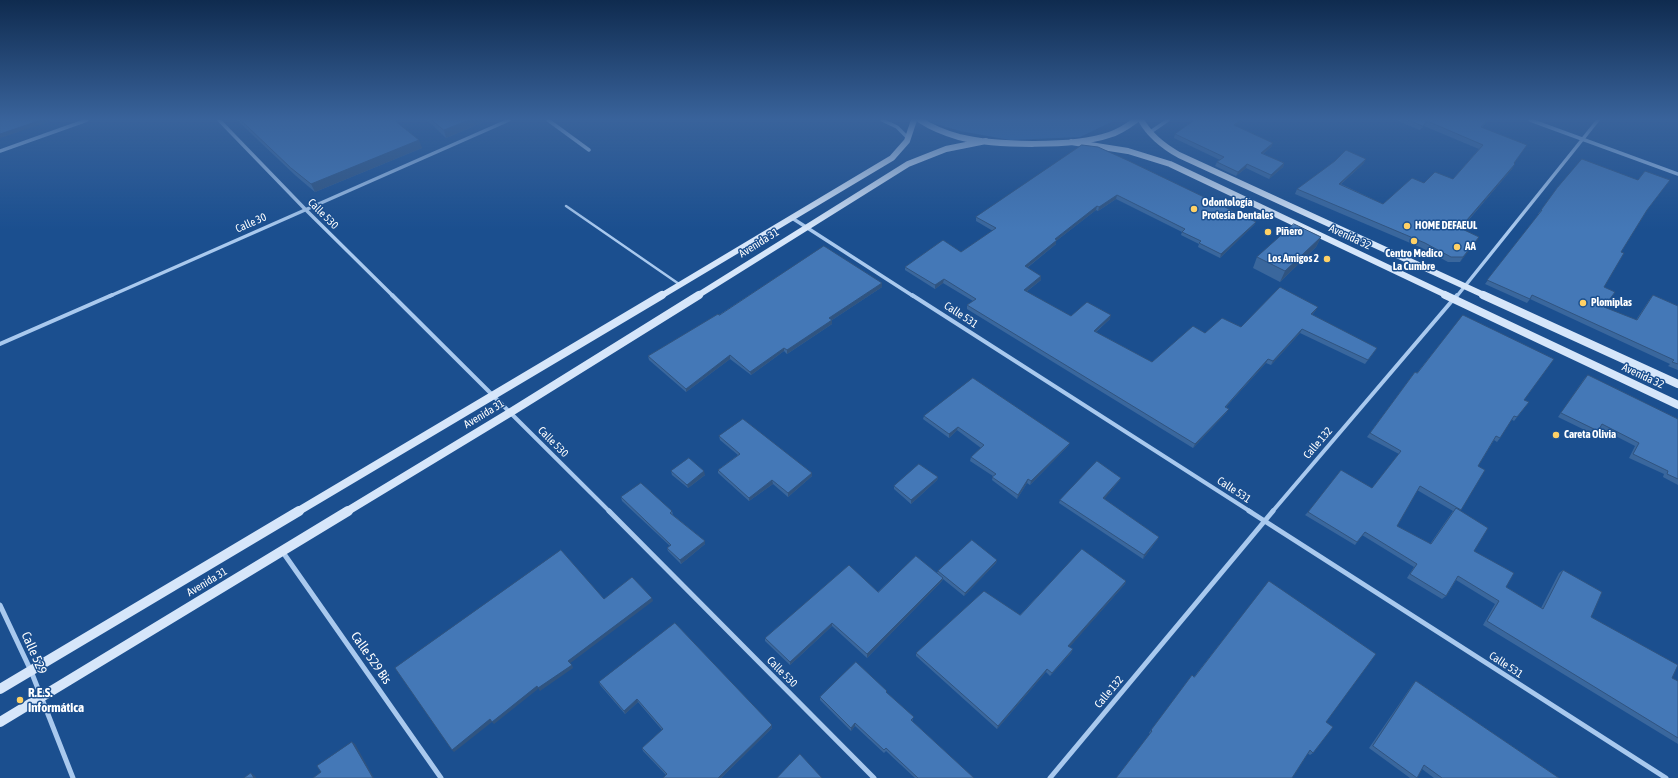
<!DOCTYPE html>
<html>
<head>
<meta charset="utf-8">
<style>
  body { margin:0 }
  canvas { display:block; background:#1b4f8f }
</style>
</head>
<body>
<canvas width="1678" height="778"></canvas>
<script>
const c = document.querySelector('canvas').getContext('2d');
c.lineJoin = 'round';
function fill(path, color) { c.fillStyle = color; c.fill(path, 'evenodd'); }
function stroke(path, color, width, dash) { c.strokeStyle = color; c.lineWidth = width; c.lineCap = dash ? 'butt' : 'round'; c.setLineDash(dash || []); c.stroke(path); }
function label(font, color, halo, rows, align = 'center') {
  c.font = font + ' "Asap Condensed",sans-serif'; c.lineWidth = 3; c.setLineDash([]); c.textBaseline = 'middle'; c.strokeStyle = halo; c.fillStyle = color; for (const [text, x, y, turn = 0] of rows) {
    c.save(); c.translate(x, y); c.rotate((+turn || 0) * Math.PI / 180); c.textAlign = isNaN(turn) ? turn : align; if (halo) c.strokeText(text, 0, 0); c.fillText(text, 0, 0); c.restore();
  }
}
fill(new Path2D(`
  M923,120H1114L1109,123L1080,137L1010,140L960,131Z`), '#2e69ad');
stroke(new Path2D(`
  M566,206L679,284`), '#a9c9ee', 2.5);
stroke(new Path2D(`
  M219,120L305,209L393,296
  M548,120L589,150
  M882,120L897,127L908,138
  M1530,120L1678,174
  M1149,133L1168,120
  M0,151L87,120
  M792,218L913,296
  M110,296L509,120
  M1457,296L1598,120`), '#a9c9ee', 3.5);
stroke(new Path2D(`
  M392,295L610,512
  M912,295L1251,512
  M0,344L112,295
  M1272,512L1457,295`), '#a9c9ee', 4);
stroke(new Path2D(`
  M609,511L874,778
  M1249,511L1666,778
  M282,551L441,778
  M0,605L31,671L73,778
  M1050,778L1273,511`), '#a9c9ee', 5);
stroke(new Path2D(`
  M920,120C932,128 945,133 959,137C996,146 1074,147 1109,135C1119,132 1128,126 1136,120
  M1141,120C1150,136 1163,146 1179,155L1486,296
  M1071,142L1128,151L1170,164L1448,296
  M661,296L892,158L907,141L914,120
  M697,296L908,164L946,149L986,141`), '#d6e6fa', 6);
stroke(new Path2D(`
  M1445,295L1678,405
  M1483,295L1678,384
  M297,512L662,295
  M346,512L511,412L699,295`), '#d6e6fa', 8);
stroke(new Path2D(`
  M0,689L299,511
  M0,722L348,511`), '#d6e6fa', 10);
fill(new Path2D(`
  M237,120H394L422,148L315,192L296,176Z
  M427,120H488L446,138Z
  M1195,120H1244L1236,126L1273,143L1271,147L1263,154L1284,163L1283,167L1269,179L1246,168L1236,176L1215,166L1217,162L1220,160L1174,138L1175,134Z
  M1395,120H1488L1482,128L1524,149L1514,163L1512,169L1461,229L1479,237L1460,262H1448L1422,248L1295,194L1297,189L1366,159L1363,164L1341,184L1383,204L1424,183L1453,179L1479,149L1424,126L1420,130Z
  M1082,145L1256,222L1254,225L1220,258L1198,247L1199,244L1181,235L1182,232L1116,199L1098,211L1096,210L1056,241V244L1027,268L1041,280L1026,292L1071,316L1110,319L1096,332L1152,362L1205,333L1241,327L1316,310L1312,315L1377,348L1365,364L1300,333L1271,365L1266,363L1226,407L1227,412L1193,448L967,309V305L973,301L943,283L935,289L905,270V267L961,252L993,231L976,221V217Z
  M1541,210H1647L1621,252L1604,287V307L1636,320L1650,299L1653,295L1678,306V370L1668,366L1670,364L1530,299L1527,303L1485,284L1539,214H1538Z
  M1321,237L1316,247L1280,282L1253,268L1257,257Z
  M882,283V287L832,320V324L787,354L784,351L751,375L730,359L686,392L649,360L648,356L719,315Z
  M1415,372L1524,400L1529,402L1514,421L1511,419L1500,438L1497,442L1494,440L1478,466L1460,511L1474,551L1506,587L1541,608L1559,573L1563,570L1591,617L1672,678L1678,681V744L1483,625L1495,604L1456,580L1446,596L1442,599L1407,578L1414,567L1362,535L1355,545L1305,515L1308,512L1372,488L1399,454L1367,437ZM1417,490L1453,511L1430,544L1397,526Z
  M1588,375L1678,419V485L1663,477L1664,474L1629,458L1635,446L1600,428L1598,431L1595,435L1558,417L1584,379Z
  M924,416L1070,443L1068,446L1030,485L1027,483L1017,499L992,480L993,476L970,461L971,457L981,448L957,430L949,438L923,419Z
  M719,436L812,473V476L788,497L773,484L749,501L718,473V470L738,455L720,440Z
  M671,471L705,475L688,488L672,475Z
  M938,477L937,480L911,504L894,489V486Z
  M1121,478L1119,481L1104,499L1159,537L1157,540L1143,559L1059,503L1060,500Z
  M621,497L672,511L673,515L705,541V544L681,564L668,551L667,548L670,546L622,501Z
  M997,560L996,563L964,596L943,579L942,581L867,658L832,626L790,665L765,641V638L878,592L937,573L938,571Z
  M1126,581L1125,584L1069,647L1073,649L1071,653L1050,676L1046,672L997,729L916,656V653L1020,615Z
  M1194,677L1326,722L1313,753L1310,755L1307,753L1150,734L1149,733L1151,730Z
  M1416,681L1559,778H1434L1422,769L1417,778H1410L1369,748L1413,684Z
  M599,682L772,725V728L721,778H663L666,775L643,751L642,748L662,730L638,702L625,714L600,685Z
  M887,693L913,720L912,721L974,778H915L886,751L884,753L855,726L851,731L820,700V697Z`), '#3a679d');
fill(new Path2D(`
  M41,120H54L0,138V134Z
  M469,120H488L446,138L444,130Z
  M1240,120H1244L1233,129L1234,125Z
  M1427,121L1424,126L1420,130L1423,126Z
  M419,140L422,148L315,192L311,184Z
  M1273,143L1271,147L1259,157L1261,153Z
  M1366,159L1363,164L1336,188L1339,184Z
  M1284,163L1283,167L1269,179L1271,175Z
  M1247,164L1246,168L1236,176L1238,172Z
  M1515,164L1512,169L1457,233L1460,228Z
  M1117,195L1116,199L1098,211L1099,207Z
  M1097,206L1096,210L1056,241V244L1024,270L1025,266L1055,239Z
  M1256,222L1254,225L1220,258L1221,254Z
  M1321,237L1316,247L1280,282L1285,271Z
  M1479,237L1476,242L1460,262L1463,257Z
  M1041,276V280L1023,294L1024,290Z
  M944,279L943,283L935,289V285Z
  M882,283V287L829,322V318Z
  M1318,307L1316,310L1309,318L1311,314Z
  M1111,315L1110,319L1093,334L1094,331Z
  M832,320V324L787,354V350Z
  M1302,329L1300,333L1271,365L1273,361Z
  M784,348V351L751,375L750,372Z
  M730,355V359L686,392V389Z
  M1268,359L1266,363L1223,410L1225,407Z
  M1229,409L1227,412L1193,448L1195,444Z
  M958,427L957,430L949,438V434Z
  M1070,443L1068,446L1030,485L1031,481Z
  M704,471L705,475L688,488L687,485Z
  M812,473V476L788,497V493Z
  M938,477L937,480L911,504V500Z
  M1121,478L1119,481L1102,502L1103,498Z
  M1028,479L1027,483L1017,499L1018,495Z
  M772,480L773,484L749,501V498Z
  M1159,537L1157,540L1143,559L1144,555Z
  M705,541V544L681,564L680,560Z
  M997,560L996,563L964,596L965,593Z
  M943,578L942,581L867,658V654Z
  M1126,581L1125,584L1067,650L1068,646Z
  M652,598L653,601L569,664L568,661Z
  M832,623V626L790,665V662Z
  M1073,649L1071,653L1050,676L1052,673Z
  M572,665L573,668L540,691L538,688Z
  M1047,669L1046,672L997,729L998,726Z
  M537,686L538,689L494,724L492,722Z
  M637,699L638,702L625,714L624,711Z
  M490,719L492,722L454,752L452,750Z
  M855,723V726L851,731V728Z
  M772,725V728L721,778H718Z
  M352,742L355,744L374,778H373Z
  M251,773L255,776L256,778H254Z`), '#305480');
const building = new Path2D(`
  M0,120H41L0,134Z
  M241,120H394L419,140L311,184L291,168Z
  M432,120H469L444,130Z
  M1195,120H1240L1234,125L1273,143L1261,153L1284,163L1271,175L1247,164L1238,172L1217,162L1224,157L1175,134Z
  M1409,120H1487L1481,127L1527,145L1514,163L1515,164L1460,228L1479,237L1463,257H1451L1425,243L1297,189L1335,161L1346,150L1366,159L1339,184L1383,204L1412,178L1424,183L1435,172L1453,179L1483,145L1427,121L1423,126Z
  M1082,145L1098,147L1129,161L1256,222L1221,254L1199,243L1201,241L1182,232L1185,229L1117,195L1099,207L1097,206L1055,239L1057,240L1025,266L1041,276L1024,290L1071,316L1087,302L1111,315L1094,331L1152,362L1193,326L1205,333L1222,318L1241,327L1280,287L1318,307L1311,314L1377,348L1368,360L1302,329L1273,361L1268,359L1225,407L1229,409L1195,444L967,305L976,299L944,279L935,285L905,267L943,240L961,252L996,228L976,217Z
  M1582,159L1638,180L1645,171L1670,180L1647,210L1621,252L1624,253L1604,287L1615,292L1604,307L1637,320L1653,295L1678,306V364L1672,362L1674,360L1532,295L1530,299L1487,280L1542,210H1541L1557,188Z
  M1294,224L1321,237L1285,271L1257,257Z
  M824,246L882,283L829,318L832,320L787,350L784,348L750,372L730,355L686,389L648,356L718,314L719,315Z
  M1463,315L1554,359L1524,400L1529,402L1517,417L1514,416L1500,438L1496,436L1478,466L1485,470L1461,510L1420,486L1397,526L1431,544L1456,508L1488,528L1474,551L1514,573L1506,587L1543,609L1563,570L1602,592L1591,617L1678,665L1672,678L1678,681V738L1487,621L1499,601L1458,576L1446,596L1410,574L1417,564L1365,532L1357,542L1308,512L1341,470L1372,488L1401,451L1370,433L1415,372L1417,373Z
  M1588,375L1678,419V479L1667,474L1668,471L1633,454L1639,443L1602,424L1598,431L1561,413Z
  M973,378L1070,443L1031,481L1028,479L1018,495L992,477L996,474L971,457L984,445L958,427L949,434L924,416Z
  M743,419L812,473L788,493L772,480L749,498L718,470L740,454L719,436Z
  M689,458L704,471L687,485L671,471Z
  M1097,461L1121,478L1103,498L1159,537L1144,555L1060,500Z
  M919,464L938,477L911,500L894,486Z
  M641,483L672,511L670,513L705,541L680,560L667,548L671,545L621,497Z
  M972,540L997,560L965,593L938,571Z
  M1082,549L1126,581L1068,646L1073,649L1052,673L1047,669L998,726L916,653L984,591L1020,615Z
  M561,550L604,599L632,577L652,598L568,661L572,665L538,688L537,686L492,722L490,719L452,750L395,668Z
  M916,556L943,578L867,654L832,623L790,662L765,638L849,565L878,592Z
  M1269,581L1376,654L1326,722L1333,727L1313,753L1310,750L1292,778H1116L1152,731L1151,730L1192,675L1194,677Z
  M675,623L772,725L718,778H663L667,774L642,748L663,729L637,699L624,711L599,682Z
  M856,662L887,691L886,692L914,717L911,720L974,778H918L886,748L884,750L855,723L851,728L820,697Z
  M1416,681L1559,778H1442L1424,765L1417,778L1373,746Z
  M352,742L373,778H313L321,772L317,766Z
  M800,754L822,778H777Z
  M251,773L254,778H244Z`);
fill(building, '#4478b7');
stroke(building, '#305480', 1);
const sky = c.createLinearGradient(0, 0, 0, 229);
sky.addColorStop(0, '#0f2b4f');
sky.addColorStop(0.52, '#39639b');
sky.addColorStop(1, '#39639b00');
c.fillStyle = sky;
c.fillRect(0, 0, 1678, 229);
for (const [x, y, r, color] of [
  [1194,209,4,"#ffd166"],
  [1407,226,4,"#ffd166"],
  [1268,232,4,"#ffd166"],
  [1414,241,4,"#ffd166"],
  [1457,247,4,"#ffd166"],
  [1327,259,4,"#ffd166"],
  [1583,303,4,"#ffd166"],
  [1556,435,4,"#ffd166"],
  [20,700,4,"#ffd166"]
]) { const dot = new Path2D(); dot.arc(x, y, r, 0, 2 * Math.PI); c.fillStyle = color; c.fill(dot); stroke(dot, '#1b4f8f', 1.5); }
label('bold 11px', '#fff', '#1b4f8f', [
  ["Odontología",1202,203],
  ["Protesia Dentales",1202,216],
  ["HOME DEFAEUL",1415,226],
  ["Piñero",1276,232],
  ["AA",1465,247],
  ["Centro Medico",1414,254,"center"],
  ["La Cumbre",1414,267,"center"],
  ["Los Amigos 2",1319,259,"right"],
  ["Plomiplas",1591,303],
  ["Careta Olivia",1564,435]
], 'left');
label('11px', '#fff', '#1b4f8f', [
  ["Calle 530",323,214,45],
  ["Calle 30",251,223,-24],
  ["Avenida 32",1350,237,25],
  ["Avenida 31",759,243,-32],
  ["Calle 531",961,315,33],
  ["Avenida 32",1643,376,25],
  ["Avenida 31",484,414,-31],
  ["Calle 530",553,442,45],
  ["Calle 132",1318,443,-49],
  ["Calle 531",1234,490,33],
  ["Avenida 31",207,582,-31],
  ["Calle 531",1506,665,33],
  ["Calle 530",782,672,45],
  ["Calle 132",1109,692,-50]
]);
label('13px', '#fff', '#1b4f8f', [
  ["Calle 529",34,653,66],
  ["Calle 529 Bis",371,658,55]
]);
label('bold 13px', '#fff', '#1b4f8f', [
  ["R.E.S.",28,693],
  ["Informática",28,708]
], 'left');
</script>
</body>
</html>
